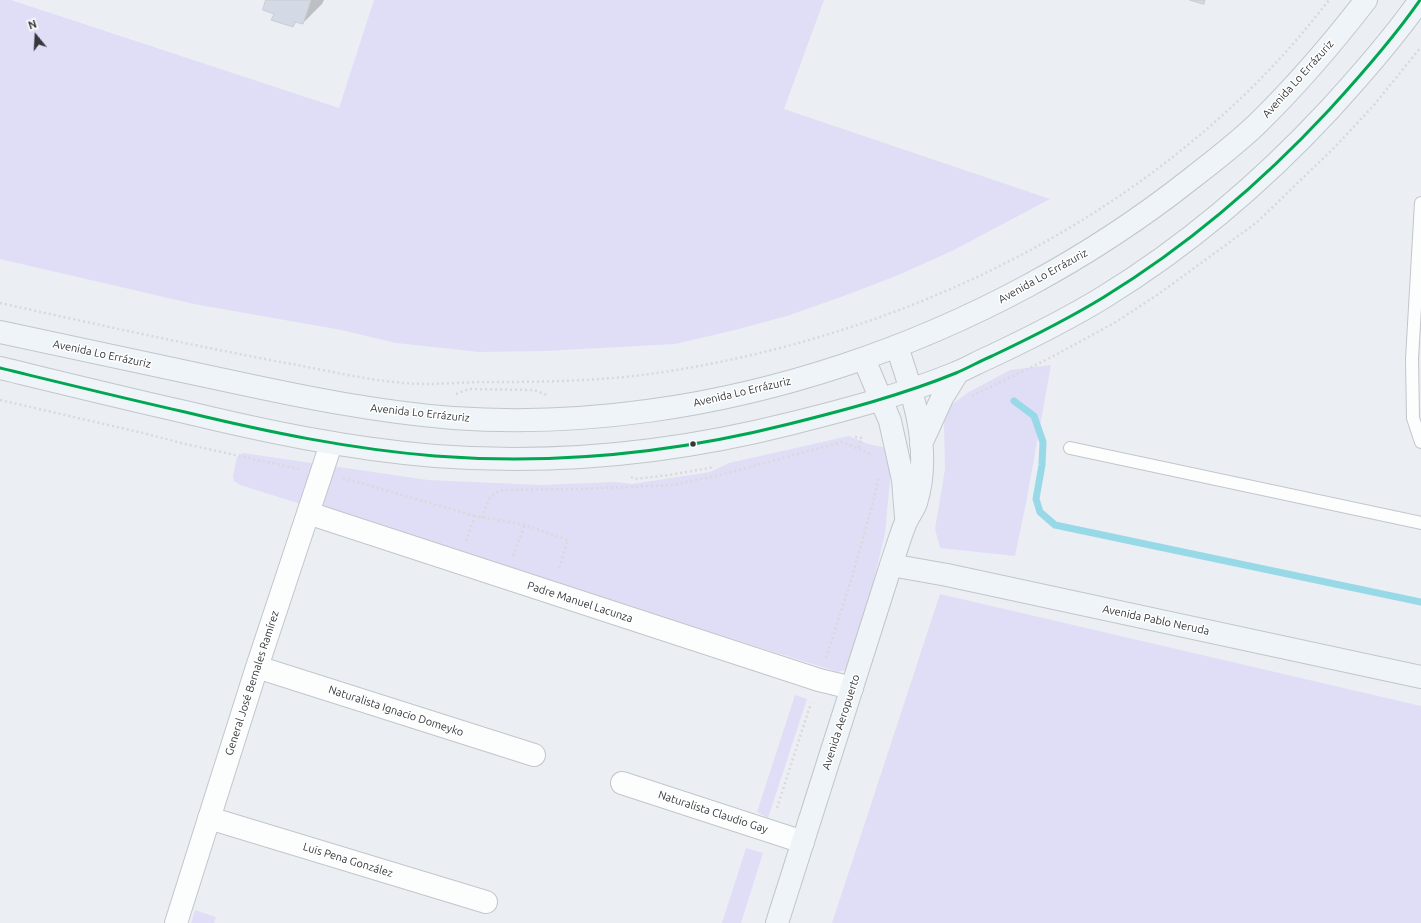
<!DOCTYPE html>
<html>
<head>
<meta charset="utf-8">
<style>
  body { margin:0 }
  #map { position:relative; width:1421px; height:923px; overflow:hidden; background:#ebeff4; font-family:Ubuntu,sans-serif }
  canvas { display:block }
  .north { position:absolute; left:16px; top:16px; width:40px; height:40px; -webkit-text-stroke:3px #fff; paint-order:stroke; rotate:342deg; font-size:11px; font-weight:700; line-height:16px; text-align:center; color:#34373b }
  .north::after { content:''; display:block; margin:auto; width:14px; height:18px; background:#34373b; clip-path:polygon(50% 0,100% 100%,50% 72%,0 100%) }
</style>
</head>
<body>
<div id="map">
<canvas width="1421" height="923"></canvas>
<div class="north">N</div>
</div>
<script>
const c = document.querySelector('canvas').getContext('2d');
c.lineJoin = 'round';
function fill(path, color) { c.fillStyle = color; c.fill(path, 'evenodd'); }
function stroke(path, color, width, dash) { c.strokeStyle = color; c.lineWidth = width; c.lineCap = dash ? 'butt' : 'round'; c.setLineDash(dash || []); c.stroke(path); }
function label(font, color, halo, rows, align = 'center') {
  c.font = font + ' Ubuntu,sans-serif'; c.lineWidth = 3; c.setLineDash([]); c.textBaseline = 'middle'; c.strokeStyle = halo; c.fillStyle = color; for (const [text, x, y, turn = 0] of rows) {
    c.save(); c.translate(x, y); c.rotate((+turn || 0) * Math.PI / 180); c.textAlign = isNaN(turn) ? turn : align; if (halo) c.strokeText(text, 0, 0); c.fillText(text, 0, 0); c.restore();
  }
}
fill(new Path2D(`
  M0,0H11L339,108L374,0H824L784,109L1050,199L954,250L896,276L841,297L787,316L731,331L675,344L546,351L479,352L396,343L341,330L194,304L0,259Z
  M1051,365L1027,498L1015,556L940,548L935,529L945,469L944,423L947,408L969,392L1010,370Z
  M849,436L868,444L887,448L891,459L890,480L885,534L871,591L848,669L838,672L240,485L234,481L233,476L237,457L243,453L428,480L541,485L615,482L632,484L710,472L729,463Z
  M940,594L1421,706V923H832Z
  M795,695L807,699L768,818L757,812Z
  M746,848L763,853L741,923H722Z
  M195,910L216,917L214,923H191Z`), '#dfdef6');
fill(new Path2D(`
  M267,0H324L322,4L303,23L297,21L293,26L275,13Z`), '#0003');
stroke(new Path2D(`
  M1014,401L1034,416L1043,442L1042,465L1036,499L1040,512L1055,525L1421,602`), '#98d9e7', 7);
const building = new Path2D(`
  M266,0H311L303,24L295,22L293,27L271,20L274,14L263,10Z
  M1190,0H1205L1204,4Z`);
fill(building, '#d3d9e5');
stroke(building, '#c9ccd0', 1);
const lane = new Path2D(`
  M1421,203L1412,359L1413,418L1421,442
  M1070,448L1421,523`);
const street = new Path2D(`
  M308,513L819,680L852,688
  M257,667L534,755
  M622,783L803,842
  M209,818L486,902
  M176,923L257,667L331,444`);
const secondary = new Path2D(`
  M0,332C76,348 153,365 229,381C303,397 377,412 453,418C713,436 989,339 1192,178C1214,161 1236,144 1256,125C1296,86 1332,44 1366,0
  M864,359L890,421L903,480L906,517
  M0,368C62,383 123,398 185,412C268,432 350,449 435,456C553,465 674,453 789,424C845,410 902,395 956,373C968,368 980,361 992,356C1030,338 1068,319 1104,297C1187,246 1263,181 1329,110C1361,75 1393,39 1420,0
  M921,444L942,398L958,372
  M891,565L947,575L1421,677
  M777,923L891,565C896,551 900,536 906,522C909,515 914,509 916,503C932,451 914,396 897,347`);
stroke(lane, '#c2c6ca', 14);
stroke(street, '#c2c6ca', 24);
stroke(secondary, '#c2c6ca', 24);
stroke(new Path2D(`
  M0,303C95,324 190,345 286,363C331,371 377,383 423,384C444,384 467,382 488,382C549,382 610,381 670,371C895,335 1114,233 1272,67C1292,46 1311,23 1329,0
  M456,394L469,389L534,390L547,395
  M972,396L1048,359L1116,322L1160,293L1256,223L1335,147L1374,105L1421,47
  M0,400L143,433L185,444L299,469
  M855,437L862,438L858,449
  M631,477L635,479L669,475L710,468L714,465
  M343,478L475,516
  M482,518C487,504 487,495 503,490L579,489L673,485L728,473L842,442L873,455
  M466,541L475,516L525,525L568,540L558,571
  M513,556L525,525
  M826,658L852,577L874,499L878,479
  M777,808L811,703`), '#d7d9da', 2.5, [2, 3]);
stroke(lane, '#fcfdfd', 12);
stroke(street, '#fcfdfd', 22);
stroke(secondary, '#eef4f7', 22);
stroke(new Path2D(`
  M0,368C62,383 123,398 185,412C268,432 350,449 435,456C553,465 674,453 789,424C845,410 902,395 956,373C968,368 980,361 992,356C1030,338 1068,319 1104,297C1187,246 1263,181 1329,110C1361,75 1393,39 1420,0`), '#00a651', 3);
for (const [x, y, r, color] of [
  [693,444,3.5,"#34373b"]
]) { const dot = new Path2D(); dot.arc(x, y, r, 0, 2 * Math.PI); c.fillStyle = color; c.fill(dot); stroke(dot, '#fff', 1.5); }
label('11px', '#34373b', '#fff', [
  ["Avenida Lo Errázuriz",1298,79,-48],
  ["Avenida Lo Errázuriz",1043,276,-29],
  ["Avenida Lo Errázuriz",102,354,12],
  ["Avenida Lo Errázuriz",742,392,-13],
  ["Avenida Lo Errázuriz",420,413,6],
  ["Padre Manuel Lacunza",580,602,18],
  ["Avenida Pablo Neruda",1156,620,12],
  ["General José Bernales Ramírez",252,683,-72],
  ["Naturalista Ignacio Domeyko",396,711,18],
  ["Avenida Aeropuerto",841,722,-72],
  ["Naturalista Claudio Gay",713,812,18],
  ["Luis Pena González",348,860,17]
]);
</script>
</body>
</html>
